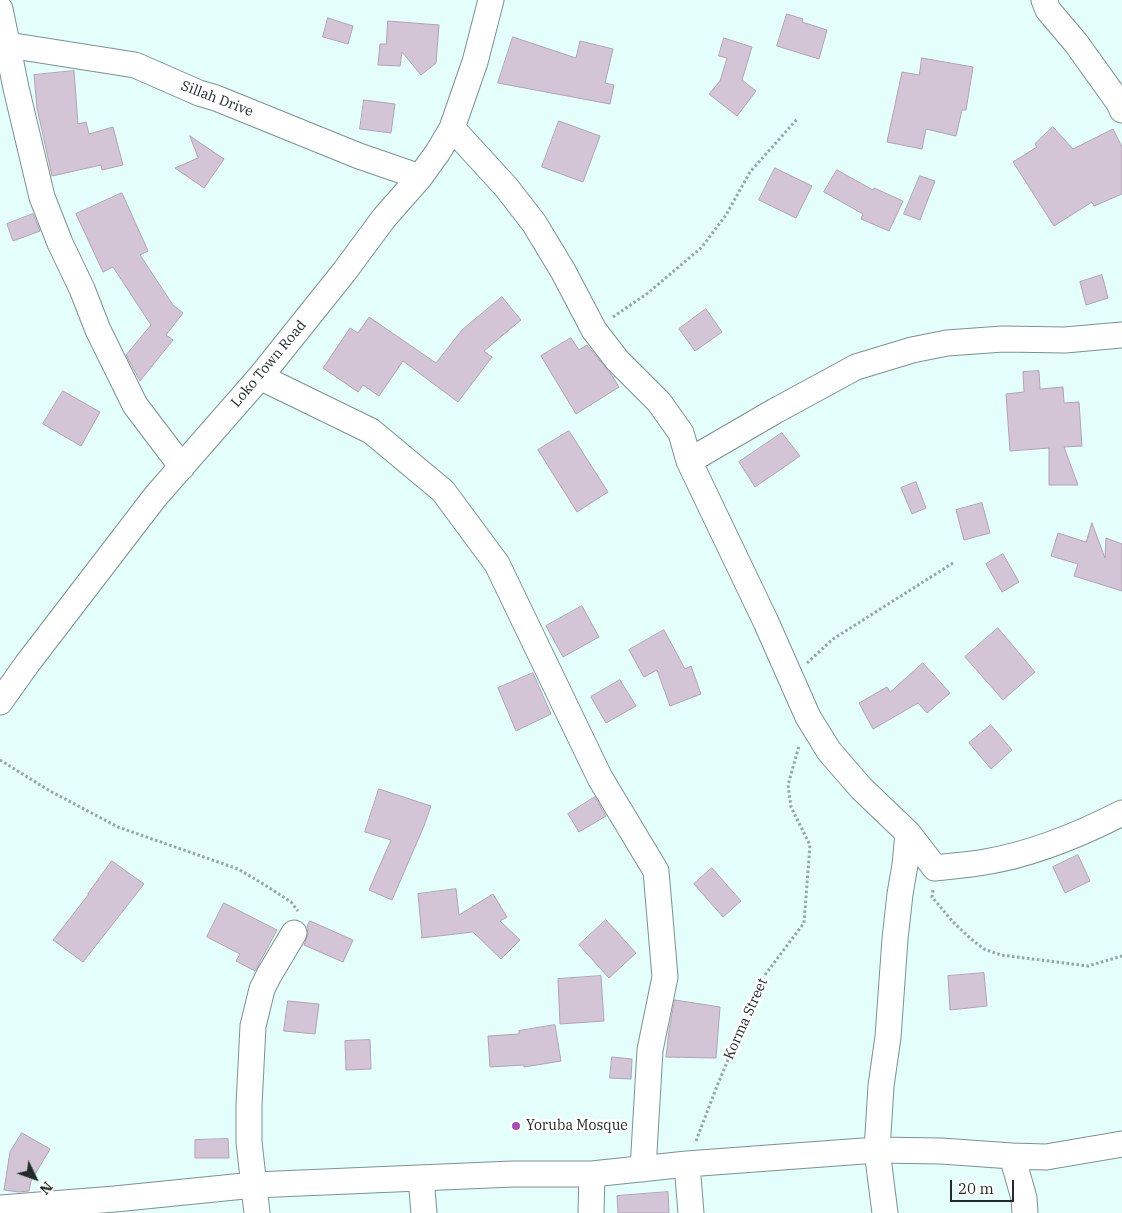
<!DOCTYPE html>
<html>
<head>
<meta charset="utf-8">
<style>
  body { margin:0 }
  #map { position:relative; width:1122px; height:1213px; overflow:hidden; background:#e3fefb; font-family:"IBM Plex Serif",serif }
  canvas { display:block }
  .north { position:absolute; left:10px; top:1153px; width:50px; height:50px; -webkit-text-stroke:4px #fff; paint-order:stroke; rotate:132deg; font-size:14px; font-weight:700; line-height:20px; text-align:center; color:#202b2a }
  .north::after { content:''; display:block; margin:auto; width:18px; height:22px; background:#202b2a; clip-path:polygon(50% 0,100% 100%,50% 72%,0 100%) }
  .scale { position:absolute; left:950px; top:1180px; width:64px; height:22px; box-sizing:border-box; border:2px solid #202b2a; border-top:0; padding-left:6px; font-size:15px; line-height:18px; white-space:nowrap; color:#202b2a; -webkit-text-stroke:4px #fff; paint-order:stroke }
</style>
</head>
<body>
<div id="map">
<canvas width="1122" height="1213"></canvas>
<div class="north">N</div>
<div class="scale">20 m</div>
</div>
<script>
const c = document.querySelector('canvas').getContext('2d');
c.lineJoin = 'round';
function fill(path, color) { c.fillStyle = color; c.fill(path, 'evenodd'); }
function stroke(path, color, width, dash) { c.strokeStyle = color; c.lineWidth = width; c.lineCap = dash ? 'butt' : 'round'; c.setLineDash(dash || []); c.stroke(path); }
function label(font, color, halo, rows, align = 'center') {
  c.font = font + ' "IBM Plex Serif",serif'; c.lineWidth = 5; c.setLineDash([]); c.textBaseline = 'middle'; c.strokeStyle = halo; c.fillStyle = color; for (const [text, x, y, turn = 0] of rows) {
    c.save(); c.translate(x, y); c.rotate((+turn || 0) * Math.PI / 180); c.textAlign = isNaN(turn) ? turn : align; if (halo) c.strokeText(text, 0, 0); c.fillText(text, 0, 0); c.restore();
  }
}
const building = new Path2D(`
  M787,14L803,19L802,22L827,30L819,59L777,46Z
  M328,18L353,26L348,44L323,37Z
  M388,21L439,25L436,63L421,75L402,52L400,66L378,65L380,44H386Z
  M513,37L576,58L580,41L613,49L605,83L614,85L610,104L498,83Z
  M724,38L752,47L742,80L756,91L737,116L709,94L720,81L727,58L719,56Z
  M922,58L973,67L966,110H962L956,136L926,129L922,149L887,142L902,72L919,75Z
  M74,71L78,124L86,122L89,134L113,127L123,165L102,170L101,165L52,176L37,108L34,75Z
  M364,100L395,104L391,133L360,129Z
  M559,121L600,136L583,182L542,167Z
  M1053,127L1073,149L1113,129L1122,147V194L1094,206L1092,202L1054,226L1013,162L1037,147L1035,144Z
  M190,136L224,159L204,188L175,168L198,158Z
  M775,168L812,186L796,218L759,200Z
  M837,170L873,190L874,188L903,201L889,231L861,219L863,214L824,192Z
  M920,176L935,181L920,220L904,214Z
  M122,193L148,251L140,255L173,305L183,313L166,335L173,340L140,381L126,355L151,325L113,267L103,272L76,214Z
  M33,214L40,231L13,241L7,224Z
  M1102,275L1108,298L1086,305L1080,282Z
  M502,297L521,320L484,351L492,357L458,402L403,361L379,396L363,385L358,392L323,368L350,328L358,333L369,317L436,363L462,330Z
  M706,309L722,332L695,351L679,329Z
  M571,338L579,350L587,345L611,374L619,387L576,414L541,356Z
  M1039,371L1040,389L1063,387L1064,403L1079,402L1082,446L1064,447L1078,485H1049V448L1010,451L1006,394L1024,392L1023,372Z
  M63,391L100,412L81,446L43,424Z
  M569,431L608,492L577,512L538,450Z
  M782,433L800,456L755,487L739,462Z
  M916,482L926,508L912,514L901,488Z
  M982,503L990,533L964,540L956,510Z
  M1092,523L1105,558L1106,538L1122,544V591L1074,576L1078,564L1051,556L1058,533L1086,542Z
  M1003,554L1019,582L1002,592L986,564Z
  M582,606L599,637L563,657L546,626Z
  M998,628L1035,672L1003,700L965,657Z
  M664,630L685,669L691,666L701,694L670,706L657,670L644,677L629,650Z
  M923,663L950,693L927,713L918,703L873,729L859,703L887,687L890,692Z
  M533,673L551,714L516,731L498,688Z
  M620,680L636,706L606,723L591,697Z
  M991,725L1012,750L991,769L969,743Z
  M379,789L431,806L424,826L392,900L369,890L391,840L365,832Z
  M595,797L606,816L579,832L568,814Z
  M1078,855L1090,881L1065,893L1053,867Z
  M112,861L144,884L83,962L53,940L89,894H88Z
  M712,868L741,901L723,917L694,884Z
  M456,889L459,915L493,894L507,917L500,921L520,940L501,959L473,932L421,938L422,937L418,894Z
  M224,903L277,930L255,971L236,961L240,954L207,937Z
  M606,920L636,953L609,978L579,945Z
  M310,921L353,940L343,962L304,945L308,934L307,927Z
  M984,973L987,1006L950,1010L948,976Z
  M601,976L604,1021L560,1024L558,979Z
  M675,1000L720,1007L716,1058L666,1057L669,1031Z
  M288,1001L319,1004L315,1034L284,1031Z
  M555,1025L561,1061L524,1067V1065L490,1067L488,1036L519,1034V1031Z
  M370,1040L371,1069L346,1070L345,1041Z
  M612,1057L632,1059L631,1079L610,1078Z
  M22,1133L50,1149L31,1181L29,1191L19,1192L4,1190L10,1152Z
  M228,1139L229,1158H195V1140Z
  M668,1192L669,1213H618L617,1196Z`);
fill(building, '#d4c5d6');
stroke(building, '#b1a3b3', 1);
const minor = new Path2D(`
  M1044,0L1048,10L1076,43L1119,103L1122,110
  M0,9L16,88L42,197L60,243L82,289L98,330L135,405L182,467
  M8,45L135,65L199,93L216,98L359,156L420,177
  M452,128L506,187L534,223L563,271L594,330L617,360L659,402L681,433L689,461L766,622L808,717L829,751L861,788L908,833L935,868C952,866 968,865 985,862C1033,854 1079,835 1122,813
  M260,377L371,431L443,491L497,564L600,778L656,871L665,977L650,1050L643,1169
  M689,461L775,411L856,367L912,350L947,343L1003,339L1065,340L1122,335
  M0,702L27,664L155,497L260,377L344,272L384,218L420,177L438,152L452,128L475,62L491,0
  M1012,1156L1024,1198L1025,1213
  M687,1164L691,1213
  M421,1178L424,1213
  M0,1208L115,1199L254,1185L513,1174H592L687,1164L877,1150L941,1151L1012,1156L1046,1157L1122,1144
  M257,1213L249,1142V1105L253,1026L262,989L269,975L294,933
  M591,1213L592,1174
  M885,1213L877,1150L881,1086L888,1037L895,939L900,894L905,865L908,833`);
stroke(minor, '#7a9390', 27);
stroke(new Path2D(`
  M613,317L648,293L702,247L726,215L750,172L798,118
  M807,663L833,639L953,563
  M0,760L50,791L118,827L238,869L265,885L291,902L298,911
  M933,890L932,897L953,922L971,939L984,949L1001,955L1088,966L1122,956
  M696,1141L717,1086L762,979L804,923L810,845L791,807L788,785L799,746`), '#93a8a6', 3, [2.5, 2.5]);
stroke(minor, '#fff', 25);
for (const [x, y, r, color] of [
  [516,1126,5,"#a94cb5"]
]) { const dot = new Path2D(); dot.arc(x, y, r, 0, 2 * Math.PI); c.fillStyle = color; c.fill(dot); stroke(dot, '#fff', 2); }
label('14px', '#202b2a', '#fff', [
  ["Sillah Drive",217,99,21],
  ["Loko Town Road",269,364,-50],
  ["Korma Street",746,1019,-66]
]);
label('14px', '#202b2a', '#fff', [
  ["Yoruba Mosque",526,1126]
], 'left');
</script>
</body>
</html>
